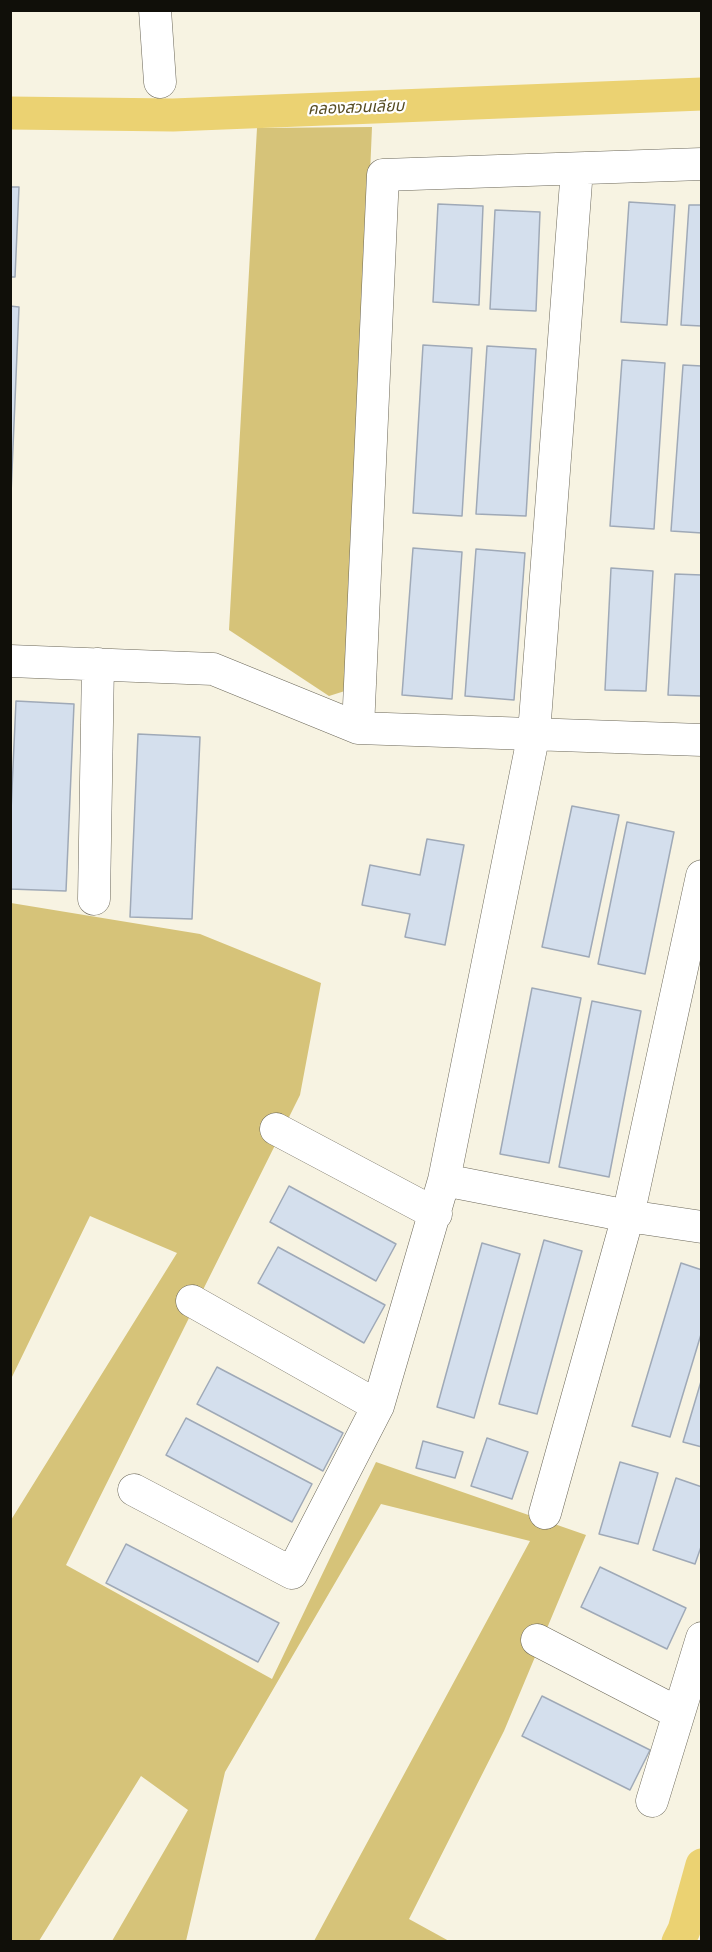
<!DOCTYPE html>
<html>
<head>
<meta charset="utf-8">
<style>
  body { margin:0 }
  #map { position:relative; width:712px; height:1952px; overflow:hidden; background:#f7f3e2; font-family:"Open Sans",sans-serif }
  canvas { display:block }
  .frame { position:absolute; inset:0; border:12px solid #100f09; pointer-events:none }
</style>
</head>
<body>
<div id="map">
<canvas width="712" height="1952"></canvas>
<div class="frame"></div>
</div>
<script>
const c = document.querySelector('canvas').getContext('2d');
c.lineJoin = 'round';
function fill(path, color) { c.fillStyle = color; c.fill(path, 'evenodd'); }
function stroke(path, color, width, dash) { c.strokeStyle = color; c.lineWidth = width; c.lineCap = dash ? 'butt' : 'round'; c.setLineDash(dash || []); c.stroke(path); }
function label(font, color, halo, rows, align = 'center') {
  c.font = font + ' "Open Sans","Noto Sans Thai",sans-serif'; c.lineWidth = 4.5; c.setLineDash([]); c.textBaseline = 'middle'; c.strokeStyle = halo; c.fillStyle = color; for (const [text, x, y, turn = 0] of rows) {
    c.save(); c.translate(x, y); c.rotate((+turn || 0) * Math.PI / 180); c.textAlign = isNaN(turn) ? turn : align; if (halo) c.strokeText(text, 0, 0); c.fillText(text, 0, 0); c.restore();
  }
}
fill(new Path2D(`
  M372,127L348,690L329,696L229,630L257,128Z
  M11,903L200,934L321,983L300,1095L66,1565L272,1679L376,1462L586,1535L504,1731L409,1919L449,1941H314L530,1541L381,1504L225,1772L186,1941H112L188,1810L141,1776L39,1941H11V1520L177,1253L90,1216L11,1379Z`), '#d6c379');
stroke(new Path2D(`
  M10,113L173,115L702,94
  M678,1942L684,1930L702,1865`), '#ebd272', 33);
const building = new Path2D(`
  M10,187H19L15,277H10Z
  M629,202L675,205L667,325L621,322Z
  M438,204L483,206L479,305L433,302Z
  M689,205H702V326L681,325Z
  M495,210L540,212L536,311L490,309Z
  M10,306L19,307L11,494H10Z
  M423,345L472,348L462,516L413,513Z
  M487,346L536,349L526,516L476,514Z
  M622,360L665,363L654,529L610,526Z
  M683,365L702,366V533L671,531Z
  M413,548L462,552L452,699L402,695Z
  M476,549L525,553L514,700L465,696Z
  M611,568L653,571L646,691L605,690Z
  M675,574L702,575V696L668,695Z
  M16,701L74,704L66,891L10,889V833Z
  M138,734L200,737L192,919L130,917Z
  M572,806L619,815L589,957L542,947Z
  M627,822L674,832L645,974L598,964Z
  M427,839L464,845L445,945L405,937L410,914L362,905L370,865L420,875Z
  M532,988L581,998L549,1163L500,1154Z
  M592,1001L641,1011L609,1177L559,1167Z
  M289,1186L396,1244L376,1281L270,1222Z
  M544,1240L582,1251L537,1414L499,1404Z
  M482,1243L520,1254L474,1418L437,1407Z
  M278,1247L385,1305L364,1343L258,1283Z
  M681,1263L702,1270V1331L670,1437L632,1426Z
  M217,1367L343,1433L323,1471L197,1404Z
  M702,1378V1447L683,1442Z
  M186,1418L312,1484L292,1522L166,1455Z
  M487,1438L528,1452L512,1499L471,1486Z
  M423,1441L463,1452L455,1478L416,1468Z
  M620,1462L658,1473L638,1544L599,1534Z
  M676,1478L702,1487V1544L695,1564L653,1550Z
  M126,1544L279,1623L258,1662L106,1583Z
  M600,1567L686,1608L667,1649L581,1607Z
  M542,1696L650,1750L630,1790L522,1736Z`);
fill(building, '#d4dfed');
stroke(building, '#9fa9b7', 1.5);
const minor = new Path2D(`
  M155,10L160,82
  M10,661L213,669L358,728L702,740
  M358,728L383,175L702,164
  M94,899L98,664
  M276,1129L436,1214
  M444,1180L628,1216L702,1227
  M192,1301L378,1406
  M134,1490L292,1573L378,1406L444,1180L534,733L577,169
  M545,1513L628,1216L702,876
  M537,1640L678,1713
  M652,1801L702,1638`);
stroke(minor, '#6c685a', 33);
stroke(minor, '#fff', 32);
label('italic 16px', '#554b22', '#fff', [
  ["คลองสวนเลียบ",356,108,-2]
]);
</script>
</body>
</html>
